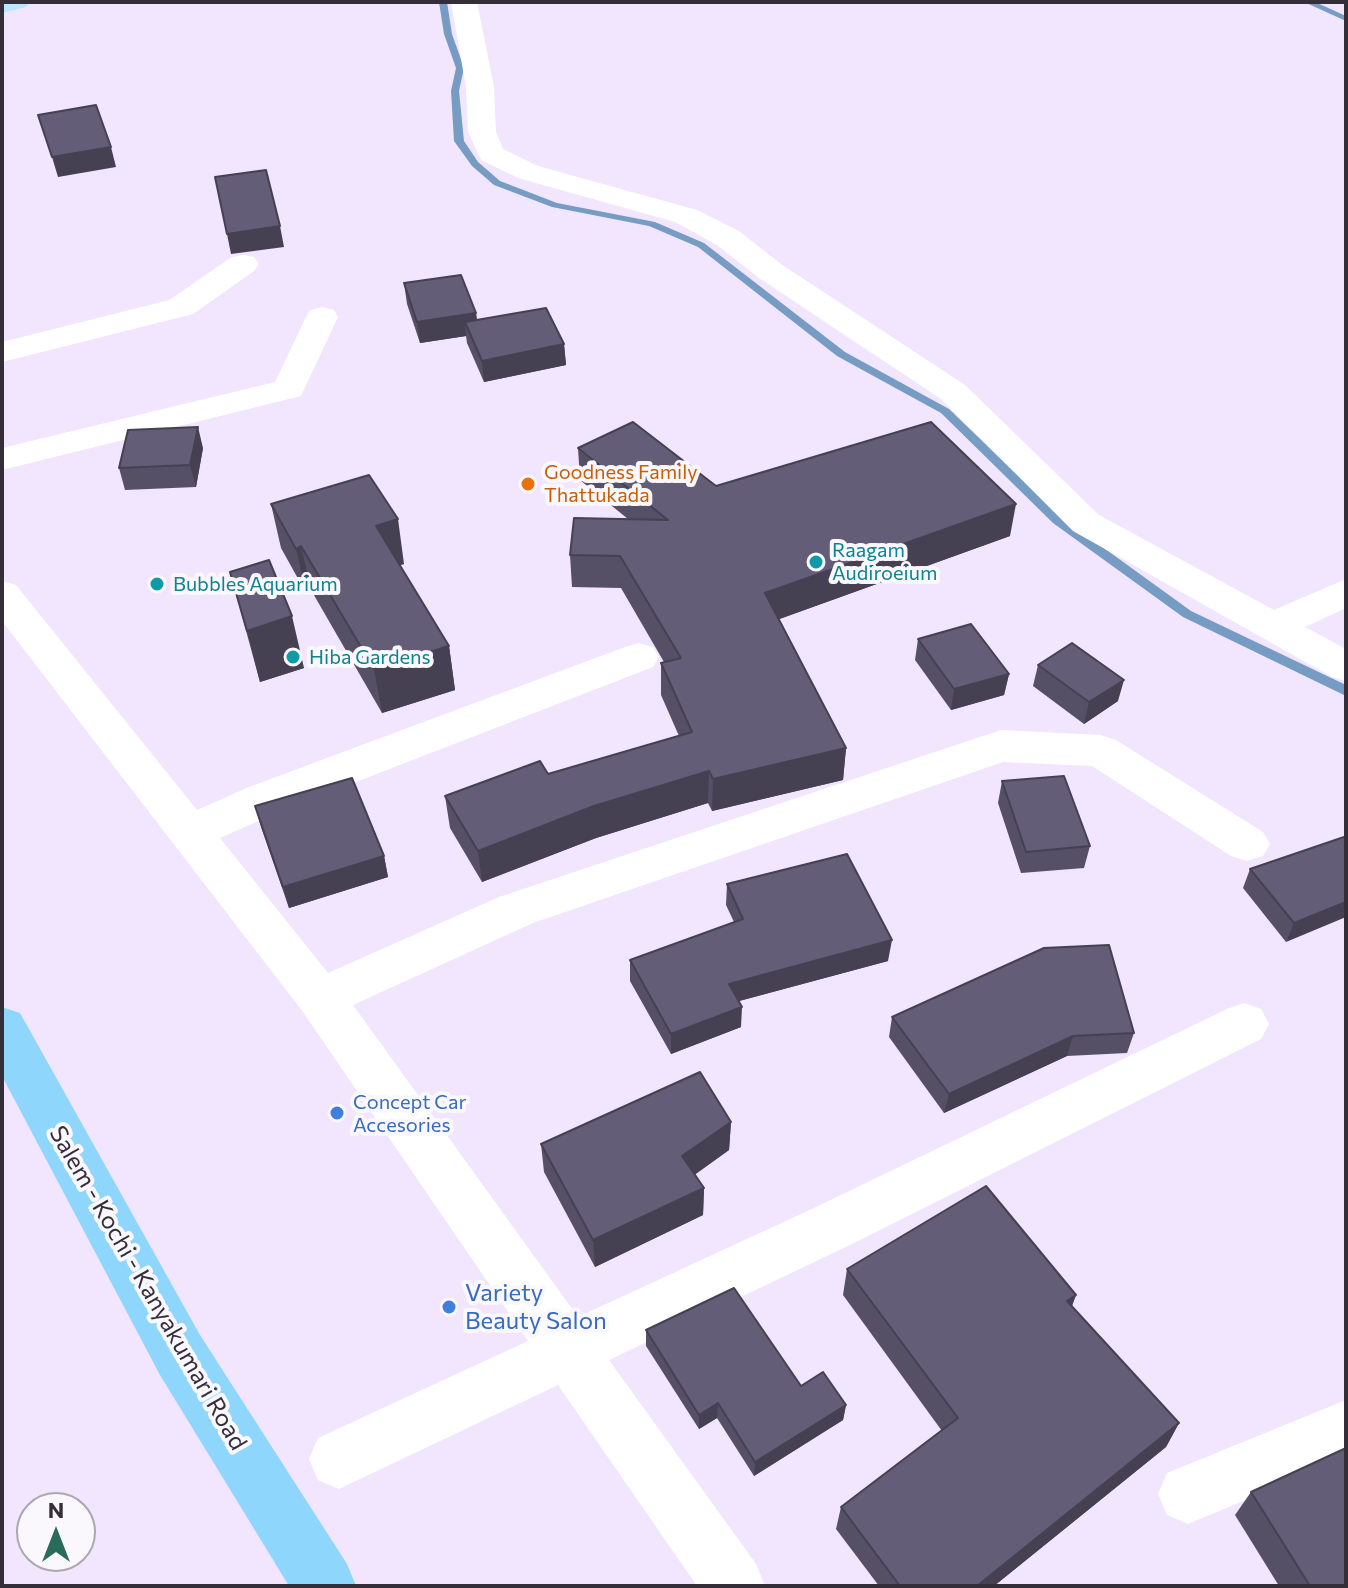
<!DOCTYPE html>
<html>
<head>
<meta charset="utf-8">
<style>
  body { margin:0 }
  #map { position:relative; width:1348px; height:1588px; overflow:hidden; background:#f1e6fd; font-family:Commissioner,sans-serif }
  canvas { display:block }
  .frame { position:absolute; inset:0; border:4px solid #342e39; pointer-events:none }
  .north { position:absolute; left:16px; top:1492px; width:80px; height:80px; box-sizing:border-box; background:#faf7fd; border:2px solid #aba7af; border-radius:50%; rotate:0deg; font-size:22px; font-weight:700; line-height:32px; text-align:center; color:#342e39 }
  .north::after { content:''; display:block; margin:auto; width:28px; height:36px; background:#2a6c5b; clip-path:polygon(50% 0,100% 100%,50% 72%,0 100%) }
</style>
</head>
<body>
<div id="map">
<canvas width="1348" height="1588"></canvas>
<div class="frame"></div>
<div class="north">N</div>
</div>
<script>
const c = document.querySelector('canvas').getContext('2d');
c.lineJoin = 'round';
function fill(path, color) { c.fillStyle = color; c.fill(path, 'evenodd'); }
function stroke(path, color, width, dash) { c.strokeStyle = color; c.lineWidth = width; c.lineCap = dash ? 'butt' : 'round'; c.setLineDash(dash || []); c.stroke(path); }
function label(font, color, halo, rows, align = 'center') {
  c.font = font + ' Commissioner,sans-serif'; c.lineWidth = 8; c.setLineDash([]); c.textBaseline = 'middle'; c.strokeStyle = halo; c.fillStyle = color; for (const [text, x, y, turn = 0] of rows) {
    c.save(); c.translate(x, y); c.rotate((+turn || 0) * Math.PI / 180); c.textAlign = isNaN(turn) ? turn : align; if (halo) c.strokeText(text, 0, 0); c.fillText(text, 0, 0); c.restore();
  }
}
fill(new Path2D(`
  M439,2H447L452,34L464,68L459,91L464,141L478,162L500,181L557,203L655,222L704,243L845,352L949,409L1061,517L1191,611L1346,685V696L1183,617L1053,523L941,413L837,356L698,247L649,226L552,207L494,185L472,166L454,141L451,91L456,68L444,34Z
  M1304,2H1315L1346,16V21Z`), '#779cc3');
fill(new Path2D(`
  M451,2H477L494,87L496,132L503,149L538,166L697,210L739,231L781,264L965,385L1099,515L1274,610L1346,579V608L1305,627L1346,649V681L1332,677L1073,531L941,399L759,278L717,245L675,222L518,178L481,160L468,132L466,87Z
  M243,255L254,257L259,264L254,271L193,314L2,362V342L169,300L232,257Z
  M322,307L334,310L338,317L301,396L2,470V448L275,382L306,317L310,310Z
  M2,581L16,585L197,810L249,787L625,647L639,643L653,647L659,657L653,667L281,811L220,838L328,973L499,897L986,735L1001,730L1101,735L1116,740L1263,832L1270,844L1263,856L1247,861L1231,856L1092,766L1003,762L533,923L353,1005L578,1317L816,1207L1227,1009L1244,1003L1261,1009L1269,1024L1261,1039L854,1243L609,1360L756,1564L765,1586H697L558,1385L339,1489L318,1480L309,1459L318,1438L528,1341L303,1012L2,621Z
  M1346,1400V1458L1188,1524L1167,1515L1158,1494L1167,1473Z`), '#fff');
fill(new Path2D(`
  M2,2H30L26,7L2,13Z`), '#bbe6fd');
fill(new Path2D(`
  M2,1007L20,1013L200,1335L347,1564L356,1586H289L160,1375L2,1076Z`), '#8ed6fc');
fill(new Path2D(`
  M404,283L476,313L477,320L564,344L566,365L484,382L467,343L466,336L420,343L407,304Z
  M203,448L196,487L125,490L119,468Z
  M578,448L716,486L1010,536L779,619L846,748L843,780L712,811L708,803L596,838L482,882L450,828L445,796L548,774L679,736L661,695V663L664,662L621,588L572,587L570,555L628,519L580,480Z
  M271,504L404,564L400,565L449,646L455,690L382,713L311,590L306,593L281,548Z
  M230,572L304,668L260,682Z
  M918,639L1009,674L1004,695L951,710L915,660Z
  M1038,665L1118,701L1084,724L1033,686Z
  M1002,781L1090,846L1084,868L1021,873L998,803Z
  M255,806L384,856L388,877L289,908L261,827Z
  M1346,840L1286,942L1243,888L1250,869Z
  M727,884L888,961L739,1001L741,1027L671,1054L630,981V960L734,922L726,905Z
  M892,1017L1134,1033L1127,1053L1067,1056L944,1113L889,1037Z
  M731,1122L729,1150L695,1174L704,1188L703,1215L595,1267L544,1172L541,1144Z
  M847,1269L1076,1295L1072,1306L1179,1423L1166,1447L994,1586H879L836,1529L841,1507L942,1431L843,1295Z
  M646,1330L801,1386L846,1405L843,1420L754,1476L717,1418L699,1429L646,1346Z
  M1251,1492L1346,1586H1279L1235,1515Z`), '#555066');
fill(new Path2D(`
  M111,147L116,167L58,177L52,157Z
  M280,226L284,247L231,254L227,234Z
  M476,313L478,334L465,322L466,336L420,343L417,322Z
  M564,344L566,365L484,382L482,361Z
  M198,427L203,448L196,487L190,465Z
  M1016,504L1010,536L763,625L765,593Z
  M398,519L404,564L383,570L376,526Z
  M301,546L311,590L306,593L296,549Z
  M292,616L304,668L260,682L247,631Z
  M449,646L455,690L382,713L374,669Z
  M1009,674L1004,695L951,710L954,689Z
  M1124,680L1118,701L1084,724L1089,702Z
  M846,748L843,780L712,811L713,779Z
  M709,771L708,803L596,838L482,882L478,851L594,806Z
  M384,856L388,877L289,908L283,887Z
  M1346,902V917L1286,942L1294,923Z
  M892,940L888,961L728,1004L729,984Z
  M742,1007L741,1027L671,1054V1034Z
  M1073,1036L1067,1056L944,1113L949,1094Z
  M731,1122L729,1150L682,1184V1156Z
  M704,1188L703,1215L595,1267L593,1240Z
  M1076,1295L1066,1321L1067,1301Z
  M718,1403L717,1418L699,1429V1415Z
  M846,1405L843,1420L754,1476L755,1462Z
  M1179,1423L1166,1447L994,1586H977Z`), '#454153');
const building = new Path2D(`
  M96,105L111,147L52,157L38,115Z
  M266,170L280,226L227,234L215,177Z
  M461,275L476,313L417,322L404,283Z
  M546,308L564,344L482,361L465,322Z
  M633,422L716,486L931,422L1016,504L765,593L846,748L713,779L709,771L594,806L478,851L445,796L540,761L548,774L692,732L661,663L681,658L620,556L570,555L574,518L668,520L578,448Z
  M198,427L190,465L119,468L128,430Z
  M369,475L398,519L376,526L449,646L374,669L301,546L296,549L271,504Z
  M269,560L292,616L247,631L230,572Z
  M971,624L1009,674L954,689L918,639Z
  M1072,643L1124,680L1089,702L1038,665Z
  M1064,776L1090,846L1026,852L1002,781Z
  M352,778L384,856L283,887L255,806Z
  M1344,837L1346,840V902L1294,923L1250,869Z
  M847,854L892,940L729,984L742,1007L671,1034L630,960L743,919L727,884Z
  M1109,945L1134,1033L1073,1036L949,1094L892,1017L1044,948Z
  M700,1072L731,1122L682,1156L704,1188L593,1240L541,1144Z
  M986,1186L1076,1295L1067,1301L1179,1423L977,1586H900L841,1507L958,1418L847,1269Z
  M734,1288L801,1386L823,1372L846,1405L755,1462L718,1403L699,1415L646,1330Z
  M1346,1448V1586H1310L1251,1492Z`);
fill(building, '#635d77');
stroke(building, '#454153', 2);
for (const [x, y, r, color] of [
  [528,484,8,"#e8710a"],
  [816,562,8,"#0f9aa8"],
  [157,584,8,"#0f9aa8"],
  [293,657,8,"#0f9aa8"],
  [337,1113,8,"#3f7fe0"],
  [449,1307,8,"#3f7fe0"]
]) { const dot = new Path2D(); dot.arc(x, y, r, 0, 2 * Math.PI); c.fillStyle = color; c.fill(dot); stroke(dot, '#faf7fd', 3); }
label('20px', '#c56008', '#faf7fd', [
  ["Goodness Family",544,472],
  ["Thattukada",544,495]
], 'left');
label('20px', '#0d838f', '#faf7fd', [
  ["Raagam",832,550],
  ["Audiroeium",832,573],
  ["Bubbles Aquarium",173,584],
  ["Hiba Gardens",309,657]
], 'left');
label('20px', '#366cbe', '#faf7fd', [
  ["Concept Car",353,1102],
  ["Accesories",353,1125]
], 'left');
label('24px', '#342e39', '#faf7fd', [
  ["Salem - Kochi - Kanyakumari Road",148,1288,60]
]);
label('24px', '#366cbe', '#faf7fd', [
  ["Variety",465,1293],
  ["Beauty Salon",465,1321]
], 'left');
</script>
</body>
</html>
